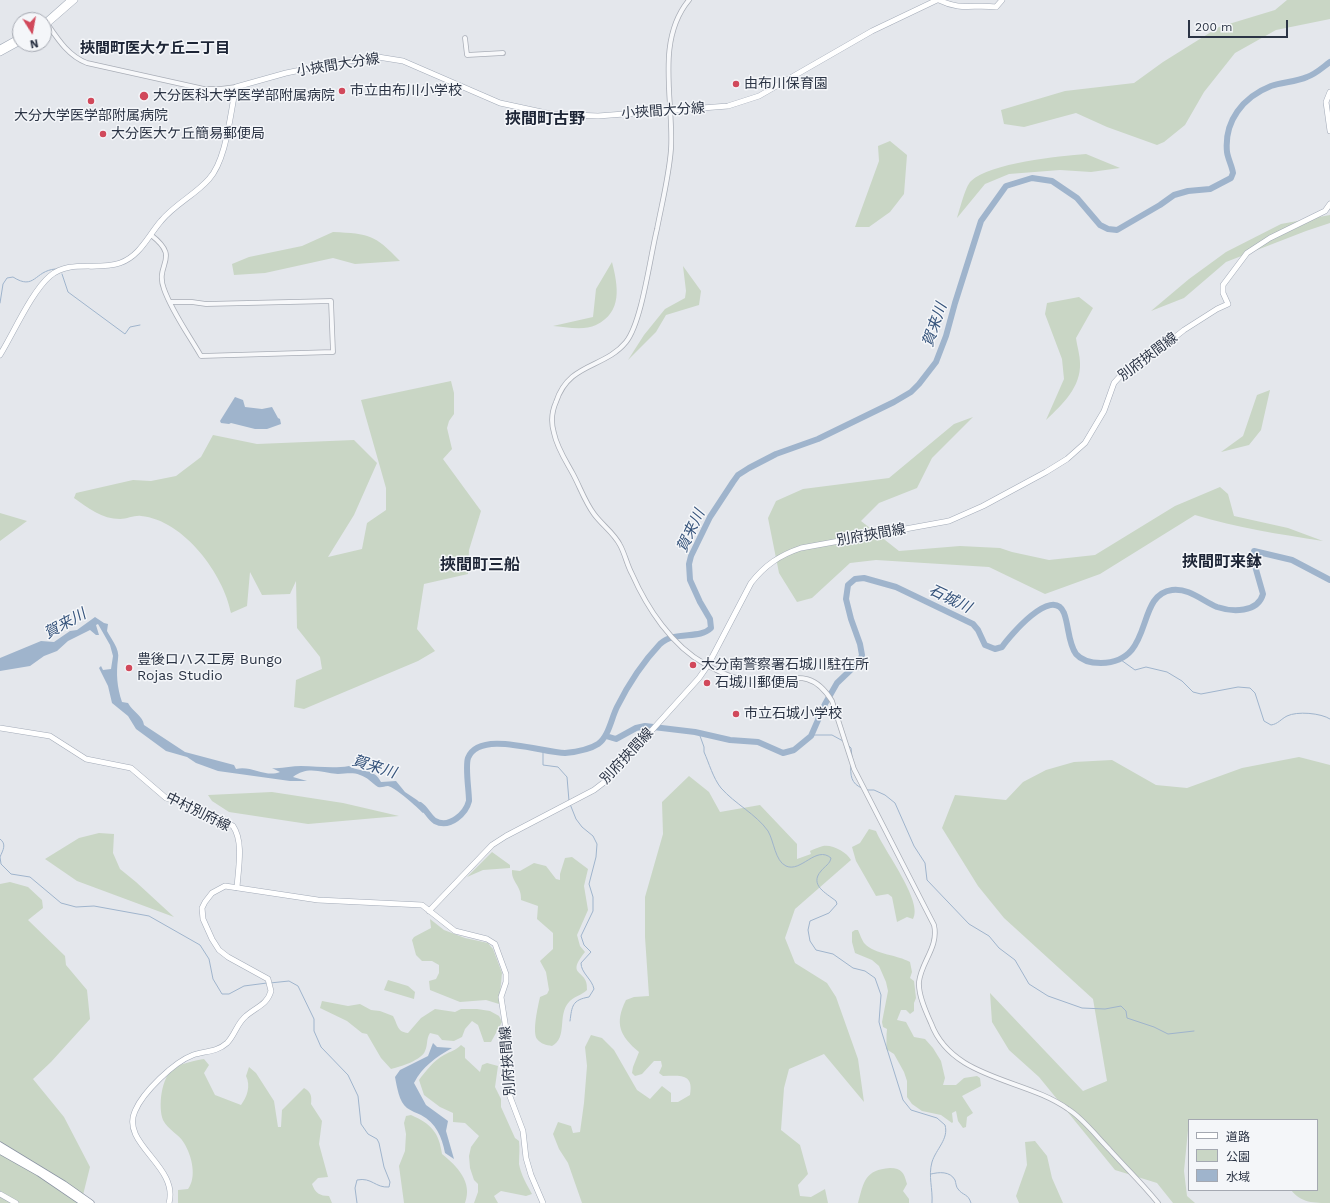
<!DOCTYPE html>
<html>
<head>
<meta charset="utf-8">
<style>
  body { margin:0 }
  #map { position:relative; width:1330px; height:1203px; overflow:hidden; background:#e4e7ec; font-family:"Work Sans","Noto Sans JP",sans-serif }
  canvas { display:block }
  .legend { position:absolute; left:1188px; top:1119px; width:130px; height:72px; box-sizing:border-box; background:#f4f6f9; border:1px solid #a4a8b1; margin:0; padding:5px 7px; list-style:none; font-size:12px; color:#2b3445 }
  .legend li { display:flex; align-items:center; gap:8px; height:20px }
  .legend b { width:20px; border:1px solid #a4a8b1 }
  .north { position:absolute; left:12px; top:12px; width:40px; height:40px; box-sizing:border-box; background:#f4f6f9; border:1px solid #a4a8b1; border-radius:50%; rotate:169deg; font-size:11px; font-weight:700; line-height:16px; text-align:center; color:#2b3445 }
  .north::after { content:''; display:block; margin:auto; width:14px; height:18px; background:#d1495b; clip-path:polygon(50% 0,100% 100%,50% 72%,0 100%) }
  .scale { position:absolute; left:1188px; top:20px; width:100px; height:18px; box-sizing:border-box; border:2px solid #2b3445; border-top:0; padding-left:5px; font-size:12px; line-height:14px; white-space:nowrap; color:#2b3445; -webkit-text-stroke:3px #f4f6f9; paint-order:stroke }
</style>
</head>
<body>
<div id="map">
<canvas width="1330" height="1203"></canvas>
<ul class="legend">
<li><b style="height:5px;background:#fff"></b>道路</li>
<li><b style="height:11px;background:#c9d6c5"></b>公園</li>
<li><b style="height:11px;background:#9fb4cc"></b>水域</li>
</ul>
<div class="north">N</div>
<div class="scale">200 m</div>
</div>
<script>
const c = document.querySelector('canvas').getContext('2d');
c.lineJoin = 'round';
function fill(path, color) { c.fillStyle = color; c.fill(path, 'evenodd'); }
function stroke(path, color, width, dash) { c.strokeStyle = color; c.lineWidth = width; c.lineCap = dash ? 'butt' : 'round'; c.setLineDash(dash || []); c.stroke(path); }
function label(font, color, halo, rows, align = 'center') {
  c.font = font + ' "Work Sans","Noto Sans JP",sans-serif'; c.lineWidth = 3; c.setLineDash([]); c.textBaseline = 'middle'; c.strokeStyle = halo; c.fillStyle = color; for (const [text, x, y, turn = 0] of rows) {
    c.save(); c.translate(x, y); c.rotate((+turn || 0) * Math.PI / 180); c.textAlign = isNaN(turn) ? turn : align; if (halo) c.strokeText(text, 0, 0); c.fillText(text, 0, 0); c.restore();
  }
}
fill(new Path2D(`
  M1287,0H1330V19L1276,30L1235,53L1204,92L1185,125L1164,142L1157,145L1107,127L1076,113L1024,127L1004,124L1001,110L1065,91L1134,83L1163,62L1219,27L1275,10Z
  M890,141L907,155L904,194L890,212L869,227H855L879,161L878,146Z
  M1086,154L1120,168L1091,172L1060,170L1009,174L985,184L957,218C960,209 965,187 971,181C990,163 1059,156 1086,154Z
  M1330,215V223L1306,231L1226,262L1184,298L1151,311L1189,279L1226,252L1281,224Z
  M333,232C370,234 374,234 400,261L355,264L333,258L265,273L234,275L232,264L249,257L302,246Z
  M612,262C618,286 623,312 596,325C584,331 565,327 553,326L593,317L596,289Z
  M683,266L701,291L699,305L666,315L656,332L628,360L644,335L665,309L685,298L686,291Z
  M1079,297L1093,308L1076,338C1077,346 1080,355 1080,363C1081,387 1063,404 1046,420L1064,379L1062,359L1045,314L1047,303Z
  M451,381L454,393V414L449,421L447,428L452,449L443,459L481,511L469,550L468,574L424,584L417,629L435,651L418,661L304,709L294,707L296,680L322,669L320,657L297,628L296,581L290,594L262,595L250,572L247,606L231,613C224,575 184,520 141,516C135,515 127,519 120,519C102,519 88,508 74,498L76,493L133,480L151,481L176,476L201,457L213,435L257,444L354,440L377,463L354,515L328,557L362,549L367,523L386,510V488L361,400Z
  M1270,390L1261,430L1249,445L1221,452L1243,436L1257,395Z
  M973,417L932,458L917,488L879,503L861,521L899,551L960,546L1000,548L1012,552L1049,560L1095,555L1175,506L1220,487L1228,494L1234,516L1288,528L1323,541C1279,534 1237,528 1195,515L1100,574L1045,594L989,567L876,560L850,563L812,598L797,602L779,573L768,518L776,501L803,489L889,478L954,424Z
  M0,513L27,521L0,541Z
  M1299,757L1330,765V1203C1314,1203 1301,1203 1291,1190H1317V1120H1189L1184,1171L1187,1196L1195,1203H1173L1157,1183L1115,1170L1039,1077L1009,1050L992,1022L990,993L1083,1091L1107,1081L1093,999L1004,918L978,886L942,828L955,795L1006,800L1023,782L1046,770L1074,762L1112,760L1156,785L1187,788L1242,768Z
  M689,776L709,792L720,812L760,805L797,844V859L811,854L810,851C814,849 819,847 823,846C832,844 847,852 851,860L795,909L785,938L795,963L827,983L836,997L858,1059L864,1102L824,1054L789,1069L784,1088L781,1130L800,1145L808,1174L798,1185L800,1196L811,1197L825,1189L828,1203H582L568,1163L559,1149L553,1134L558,1122L571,1126L573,1133L580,1132L584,1103L587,1066L585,1047L591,1035L602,1038L614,1050L637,1090L650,1099L662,1086L671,1093V1102H678L690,1095C694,1073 680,1076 663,1076L659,1073L662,1066L661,1061H654L642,1074L635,1076L632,1073L633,1067L639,1052C620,1036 614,1024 626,1000L634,997L649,996L645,937V897L663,834L662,802Z
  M272,792L343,803L399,816L308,824L229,812L212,801L208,795Z
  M869,829L876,831C883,849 924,902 913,919L907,917L897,922L892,897L888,894L876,896L856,861L852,847L860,843Z
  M99,833L114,834L113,853L120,869L136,882L174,917L77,881L45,859L79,838Z
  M492,852L510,865V868L483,870L467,877Z
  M572,857L588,869L584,886L588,910L577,935L580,946L585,952C564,978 589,968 587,990C582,995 573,997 569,1002C557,1015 568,1038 552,1046C546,1045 541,1044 537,1039C532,1032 538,1006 540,997L547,994L549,990L546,972L540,961L553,949V933L537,919L538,906L521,900C522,886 511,882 512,870L520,871L534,863L546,866L556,879L560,880V874L565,858Z
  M10,882L28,887L42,900L43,908L28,920L65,956L66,965L87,990L90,1019L51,1062L33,1079L64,1117L90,1167L81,1203H0V884Z
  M430,919L444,930L465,938L488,943L493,949L502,973L499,1004L486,1000L460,1002L430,990L429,981L436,979L439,973V965L432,961H422L416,955L412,940L414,937L431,928Z
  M855,930H858C860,934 862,941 865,944C874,954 898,955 910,962L912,972L910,978L914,981L916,998L914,1003V1011L910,1014L906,1010H901L897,1020L906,1022L914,1037L925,1039L933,1048L941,1061L945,1078L943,1085H956L964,1078L977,1076L980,1078L981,1086L962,1096L973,1113L967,1117L966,1127L963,1128L958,1121L956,1111L952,1113L953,1122L952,1123L941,1115L922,1111L912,1104L907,1097V1081L904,1072L894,1054L886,1049C887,1042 886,1036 887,1029L883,1027L882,1022L888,991L886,982L879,966L872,960L855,953L852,942V932Z
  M388,980L408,986L415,992L414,999L384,990Z
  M322,1001L348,1006L360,1004L371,1010L380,1011L393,1016C398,1025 397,1032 408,1033L421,1018L435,1009L455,1012L461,1009H477L490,1011L499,1016L502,1022L491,1042H484L478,1025L472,1021L465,1029L462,1037L454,1041L442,1040L438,1035L430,1033C426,1039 428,1045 425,1051C422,1060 400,1067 391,1069L381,1058L367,1034L362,1033L347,1021L320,1008Z
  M461,1045L465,1048V1058L480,1072L482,1065L487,1063L498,1066L495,1087L501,1099V1107L515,1138L519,1141C520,1149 519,1156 519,1164C521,1175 527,1185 532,1194L526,1196L501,1191L494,1196L498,1203H474L478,1192V1184L474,1180L470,1168L469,1156L471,1147L479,1136L465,1123L453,1122V1113L440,1107L424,1095L419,1080C425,1072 434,1060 444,1055C451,1051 455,1051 461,1045Z
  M204,1059L209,1065L204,1073L215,1095L241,1105C247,1097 251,1086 246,1076L249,1067L256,1073L274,1101L278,1127H281L282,1110L304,1088C311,1092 312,1096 311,1104L322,1121L319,1144L328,1177L318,1178L312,1184C315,1193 320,1196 329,1196L332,1203H178V1190L188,1189C197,1177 192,1156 184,1143C179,1134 168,1130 163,1120C158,1107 161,1077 174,1068C179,1064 197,1060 204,1059Z
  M411,1115C431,1124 439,1132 442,1154C457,1166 473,1182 465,1203H404L399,1166L405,1151L406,1134L404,1123L406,1116Z
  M1035,1141L1047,1156L1052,1178L1063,1203H1019L1016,1196L1027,1165L1025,1142Z
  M890,1168C902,1168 904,1173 907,1184L903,1191L909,1199V1203H858C864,1181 865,1170 890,1168Z`), '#c9d6c5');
fill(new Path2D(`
  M235,397L243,400L245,407L262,409L272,407L278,418L280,419L281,424L267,429H255L231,423L229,424L221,423L220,421Z
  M95,617L104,623L108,624L107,631C111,639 120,649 118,659C116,674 117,687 122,702L128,703C133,712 143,716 144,725L185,752L234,765L236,769C251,765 266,778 280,772L272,768C282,769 291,766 301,766C317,766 332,769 349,766C359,773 374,767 381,782L396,781L405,792L417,800L427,809L423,813C418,808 395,787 388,786C384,786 382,788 378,787C372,783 367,777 360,775C352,772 346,774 338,774C322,773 308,765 293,777L307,781H290L218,771L196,763L187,757L166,751L136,729L128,716L112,703L108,686L99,668L101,666L103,670L111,669L113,656L110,645L98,624L96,625L99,635H96L90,630L68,641L57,651L44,656L30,666L0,671V658L41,641L54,642L70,631L77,630Z
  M433,1043L437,1047L452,1048C436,1057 422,1067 414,1083L426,1105L448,1121L446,1131L454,1159L445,1153C442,1137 436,1123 421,1115C417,1113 411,1111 407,1108C399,1102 397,1087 395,1077L400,1070L428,1056Z`), '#9fb4cc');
stroke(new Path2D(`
  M62,274L68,292L125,334L130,327L140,325
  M0,303L3,284L7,278L13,277C35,291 34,271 55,269
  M1121,660L1135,670L1146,667L1167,672L1182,681L1193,692L1201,694L1238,687L1250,688L1255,693L1264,721L1271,725C1278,724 1281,719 1287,716C1297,711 1321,713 1330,719
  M699,733L704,747V752C709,763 713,778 721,788C735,804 756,814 768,831C774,841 775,861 786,866C801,873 816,845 831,858C830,864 825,866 821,871C809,885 826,893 836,901L837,904L829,913L810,921L808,930L810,941L816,950L833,954L853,968L865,971L875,978L881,995L879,1022L882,1033L903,1100L911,1110L937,1118L945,1125C949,1139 936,1149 932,1162C928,1176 933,1189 932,1203
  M812,735H832L843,741
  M847,744L851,748L852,757
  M543,750V765L558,767L567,777L569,801
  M851,764C850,775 851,784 862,788
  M867,790H874L885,795L895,803L914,846L925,863L927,880L969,924L989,936L999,948L1015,960L1029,984L1048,996L1082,1008L1105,1009L1121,1006L1126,1011L1127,1018L1154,1027L1168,1034L1194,1031
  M0,839C7,844 3,850 0,857L1,864L11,874L30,877L61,903L76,907L94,906L149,916L200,945L209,959L213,979L222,994H229L244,986L267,983
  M270,983L289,981L298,986L314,1019V1031L321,1047L348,1075L358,1096L361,1124L368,1134L377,1139L379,1143L384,1167L390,1182L389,1187C375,1188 372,1177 357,1180L355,1188L357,1203
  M570,1021C572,1006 572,1000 589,997L594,989C592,979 581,973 581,963L591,952L584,945L581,936L593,911V897L589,884L596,857L597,844L593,836L582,827L576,819L570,804
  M931,1174C939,1172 950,1171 955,1180C956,1183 956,1187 958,1189C963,1196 968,1193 971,1203`), '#9fb4cc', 1);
stroke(new Path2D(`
  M606,736L616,739L636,728L645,726L695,732L730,740L758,742L783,753L794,750L811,736L825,704L837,683L860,661L862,655L860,644L851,619L846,599L848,585L855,579L864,578L896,587L973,624L978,630L985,645L995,649L1002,647C1009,637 1052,585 1064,613C1069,626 1068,643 1076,654C1082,661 1092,663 1101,663C1156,662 1134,595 1172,590C1190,588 1202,601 1217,607C1232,612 1258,613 1263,594L1253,559L1254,551L1292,560L1330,580
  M420,805C426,809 429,817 435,821C450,829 466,813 469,801C469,790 465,767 468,758C479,729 543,753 565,753C575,752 589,750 598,744C609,736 611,719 617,707C628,685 643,662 660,644C675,630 699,640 711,628L710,619L700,602L690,580L689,564L691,556L710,517L733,482L738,475L749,468L776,454L818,439L894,402L911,392L919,384L936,362L946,336L955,303L981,221L1006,186L1032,178L1052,181L1077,198L1100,225L1108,229L1117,230L1160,205L1174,195L1188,191L1210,189L1231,178L1233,173C1232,166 1228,159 1227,152C1224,121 1243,97 1271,86C1283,82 1296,82 1307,77C1316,74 1323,67 1330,62`), '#9fb4cc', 6);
const minor = new Path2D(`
  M689,0C655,41 674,101 671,149C669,176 662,203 657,229C650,257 642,322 626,342C604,369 569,362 556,402C552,411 551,423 554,433C557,448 566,461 573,474C580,487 585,502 594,514C602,525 614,533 620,545C625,554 627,565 632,574C647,608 672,646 705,664C719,672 736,680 752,681C786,684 809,663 832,701L854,769L934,925C939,947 921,962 919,982C918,995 926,1012 931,1023C952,1080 1025,1078 1068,1109C1084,1119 1096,1136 1109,1149C1125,1167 1143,1184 1158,1203
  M46,22C57,38 68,56 87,63L204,89H220L236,87
  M465,38L467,55L503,53
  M151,235C182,259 154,263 164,289C172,312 189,335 201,356L333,352L331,301L206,304L192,302H171`);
const major = new Path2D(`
  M939,0C961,11 973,4 996,7L1002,0
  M44,23L70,0
  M44,27L75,0
  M0,48L20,37
  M0,53L20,42
  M1330,92L1326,102L1330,131
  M0,355C13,334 32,291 50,276C70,259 97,271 120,263C140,256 148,236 161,221C175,204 195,195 209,179C227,159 230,113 236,87L286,73L335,63L378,57L403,61L500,103L551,114L598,116L728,106L759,96L872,31L937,0
  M0,728L50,736L86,759L131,768L166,798L197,808L233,826C244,842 238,869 237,888
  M429,911L492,845L506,836L594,790L607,780L699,678L708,665L751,583C765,565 780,555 801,548L949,521L983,506L1046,472L1067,459L1085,443L1104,411L1114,383L1122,374L1146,360L1184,330L1217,309L1228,304L1223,293V285L1247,253L1270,238L1325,211L1330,204
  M0,1194L16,1203
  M169,1203C179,1166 120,1144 135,1111C143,1092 174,1062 193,1055C205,1051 217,1052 227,1043C235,1035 237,1023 246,1016C256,1007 267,1005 271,991L268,979L228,957L219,950L212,939L203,919L202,908L205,902L212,893L225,886L318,900L422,905L455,931L487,939L495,944L506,974V982L501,997L508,1042L509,1094L523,1131L526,1158L531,1175L543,1203`);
const highway = new Path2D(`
  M0,1145L64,1184L91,1203
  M0,1151L39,1173L83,1203`);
stroke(minor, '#a9aeb7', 5.5);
stroke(major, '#a3abb8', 6);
stroke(highway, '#8b94a3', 7);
stroke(minor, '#f7f8fa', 4);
stroke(major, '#fff', 5);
stroke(highway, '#fff', 5.5);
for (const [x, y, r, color] of [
  [736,84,4,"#d1495b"],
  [342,91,4,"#d1495b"],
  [144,96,5,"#d1495b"],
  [91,101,4,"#d1495b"],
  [103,134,4,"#d1495b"],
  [693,665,4,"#d1495b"],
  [129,668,4,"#d1495b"],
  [707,683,4,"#d1495b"],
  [736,714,4,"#d1495b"]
]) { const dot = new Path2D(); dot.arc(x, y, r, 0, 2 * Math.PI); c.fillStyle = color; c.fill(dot); stroke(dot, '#f4f6f9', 1.5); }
label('14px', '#2b3445', '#f4f6f9', [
  ["小挾間大分線",338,65,-9],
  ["小挾間大分線",663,111,-4],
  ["別府挾間線",1148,357,-37],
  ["別府挾間線",871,535,-10],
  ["別府挾間線",627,756,-47],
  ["中村別府線",198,812,26],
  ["別府挾間線",508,1061,-94]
]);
label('14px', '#2b3445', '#f4f6f9', [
  ["由布川保育園",744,84],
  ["市立由布川小学校",350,91],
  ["大分医科大学医学部附属病院",153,96],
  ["大分大学医学部附属病院",91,116,"center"],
  ["大分医大ケ丘簡易郵便局",111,134],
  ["豊後ロハス工房 Bungo",137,660],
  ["Rojas Studio",137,676],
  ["大分南警察署石城川駐在所",701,665],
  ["石城川郵便局",715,683],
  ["市立石城小学校",744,714]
], 'left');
label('bold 15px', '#1d2536', '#f4f6f9', [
  ["挾間町医大ケ丘二丁目",155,49]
]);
label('italic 15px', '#34527a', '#f4f6f9', [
  ["賀来川",935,325,-71],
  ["賀来川",691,531,-65],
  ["石城川",950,599,26],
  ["賀来川",65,624,-29],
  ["賀来川",374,767,17]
]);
label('bold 16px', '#1d2536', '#f4f6f9', [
  ["挾間町古野",545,119],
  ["挾間町来鉢",1222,562],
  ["挾間町三船",480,565]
]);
</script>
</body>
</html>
